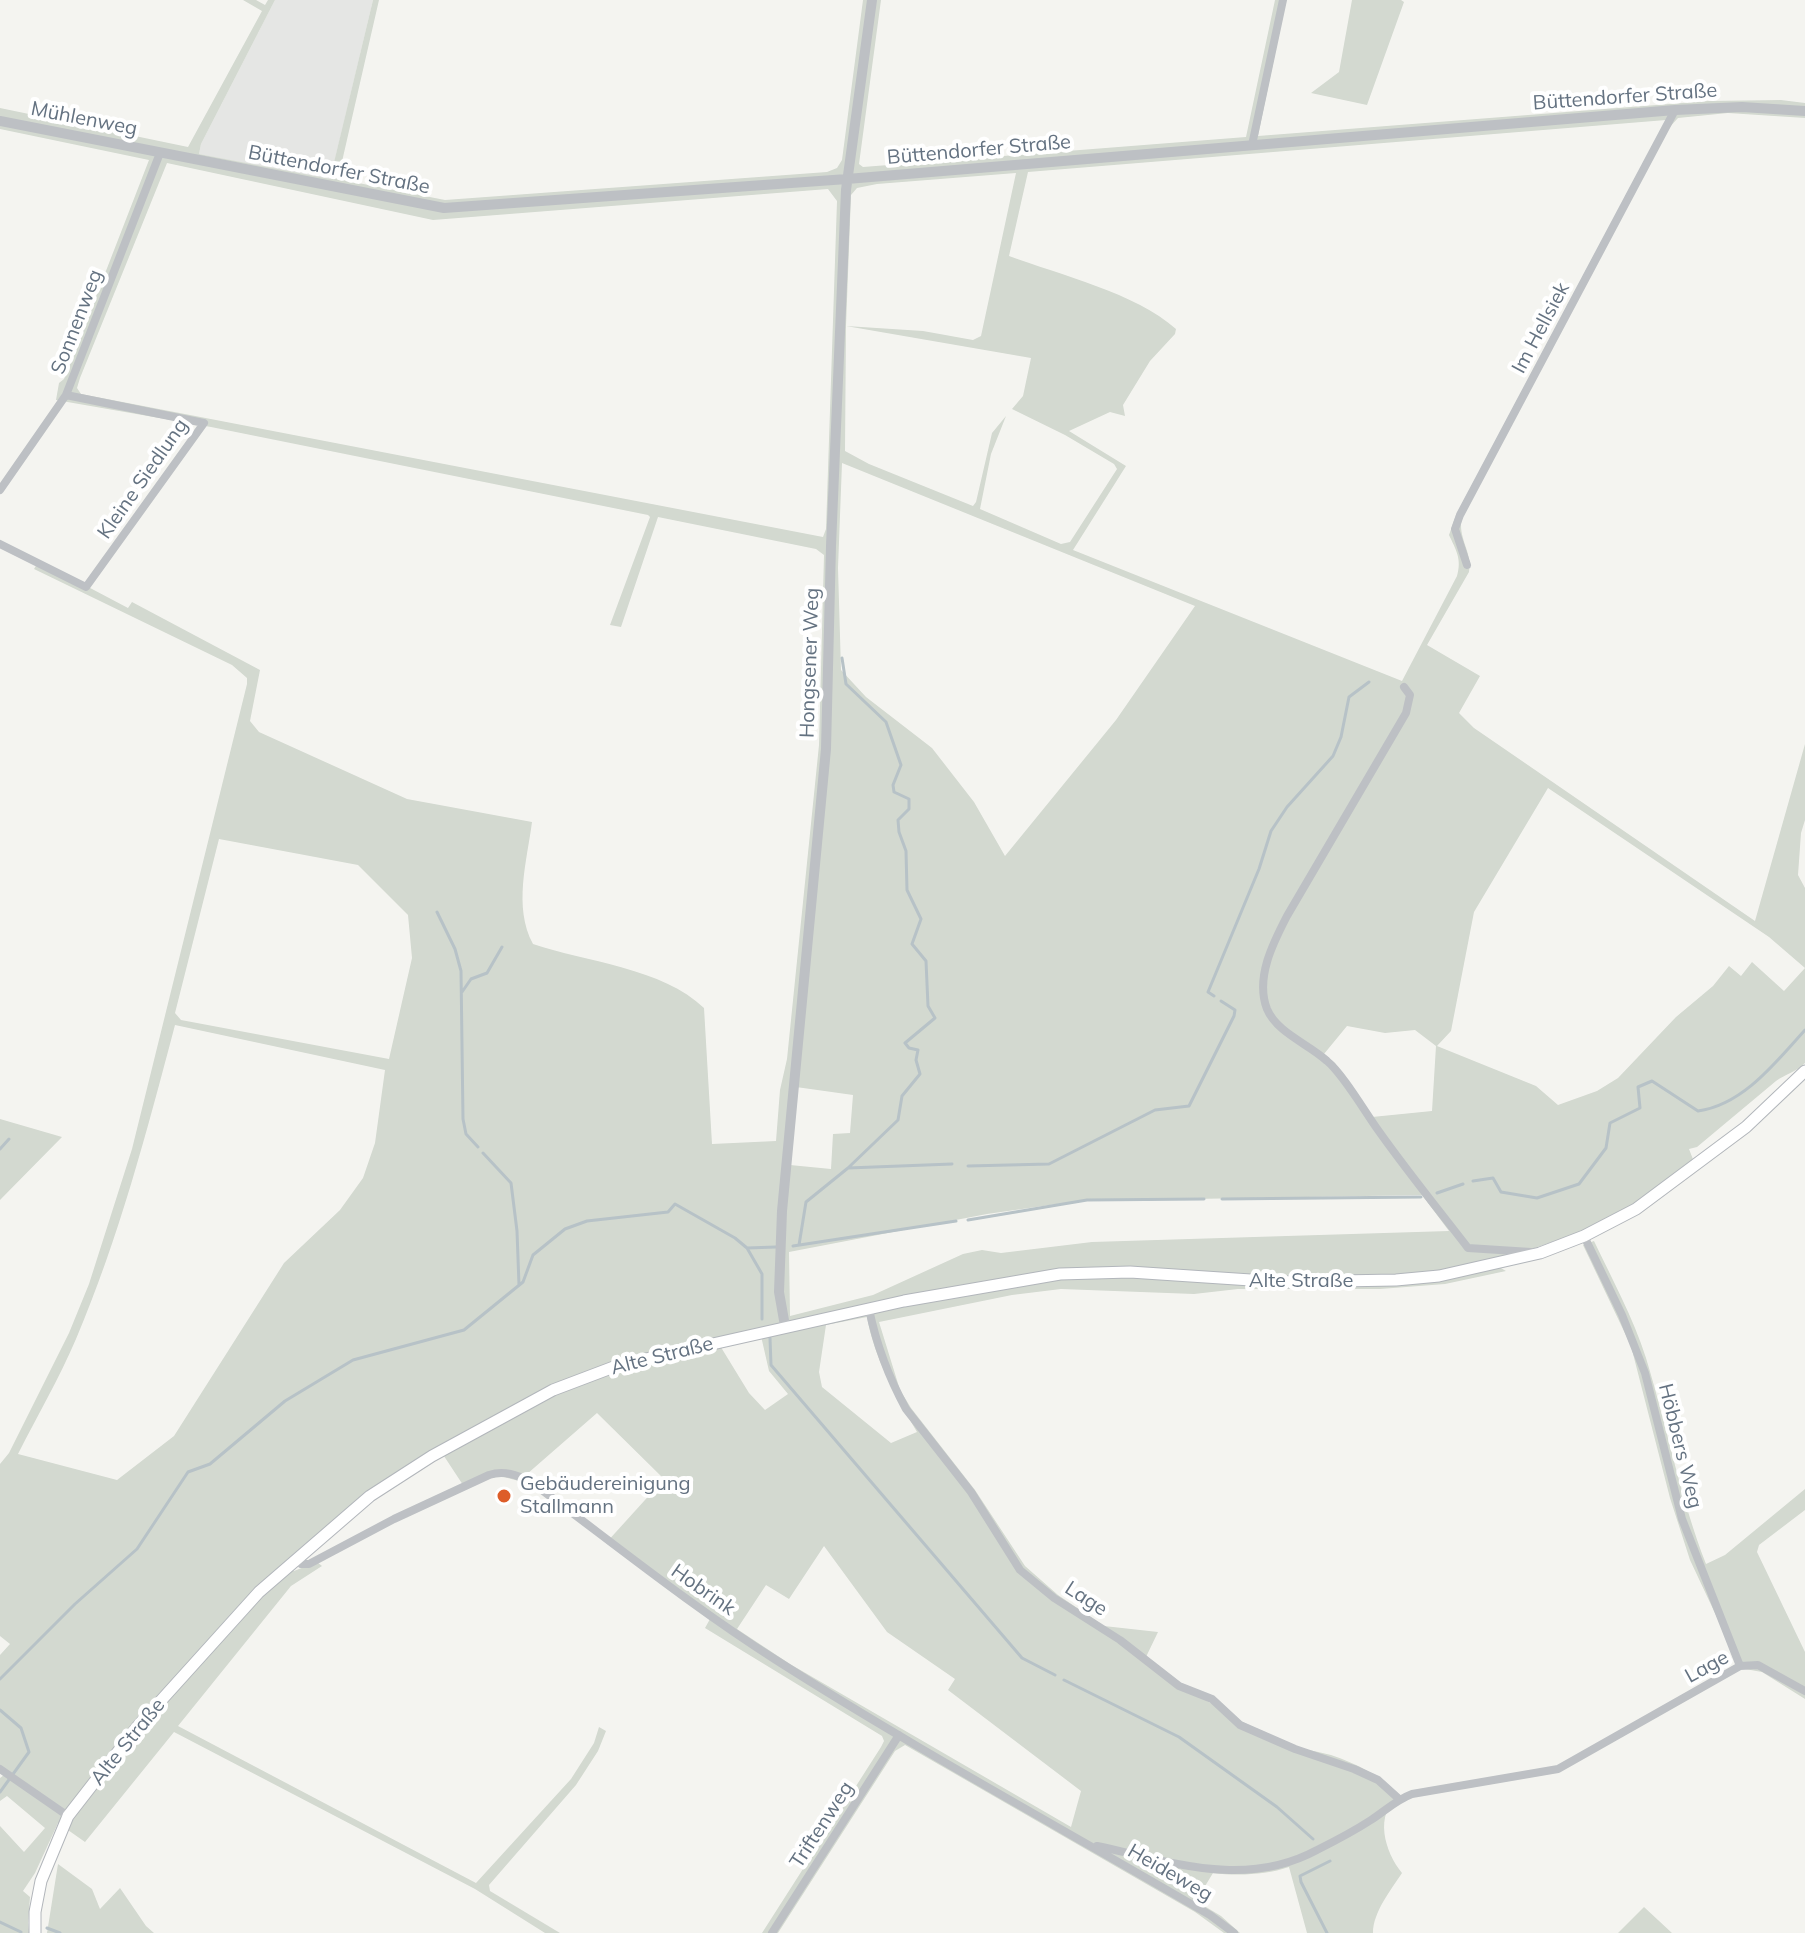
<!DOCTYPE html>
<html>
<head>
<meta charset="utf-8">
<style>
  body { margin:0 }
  canvas { display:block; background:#f4f4f0 }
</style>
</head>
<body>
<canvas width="1805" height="1933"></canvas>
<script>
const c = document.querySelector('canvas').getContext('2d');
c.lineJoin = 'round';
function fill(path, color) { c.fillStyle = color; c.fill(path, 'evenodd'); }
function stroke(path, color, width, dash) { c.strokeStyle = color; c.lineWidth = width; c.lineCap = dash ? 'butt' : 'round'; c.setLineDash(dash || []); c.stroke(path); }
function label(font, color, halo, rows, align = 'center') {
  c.font = font + ' Mulish,sans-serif'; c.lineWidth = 8; c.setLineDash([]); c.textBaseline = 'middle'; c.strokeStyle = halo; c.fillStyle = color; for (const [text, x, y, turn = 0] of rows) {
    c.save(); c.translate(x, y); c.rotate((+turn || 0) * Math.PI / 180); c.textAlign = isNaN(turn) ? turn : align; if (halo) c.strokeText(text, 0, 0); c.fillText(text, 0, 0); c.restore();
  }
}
fill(new Path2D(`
  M275,0H373L330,180L199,154L201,144Z`), '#e5e6e4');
fill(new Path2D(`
  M243,0H256L265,5L268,0H275L201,144L199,154L330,179L373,0H379L338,179L445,200L827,172L837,168L842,160L863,0H881L859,164L863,167L1246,137L1275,0H1286L1258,136L1708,101L1781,100L1805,103V118L1728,113L1678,118L1668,129L1462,517C1457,538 1473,552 1469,572L1427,645L1480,676L1459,713L1474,728L1755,921L1805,744V820L1801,833L1798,875L1805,888V968L1769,937L1548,788L1474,912L1451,1031L1437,1046L1536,1086L1558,1105L1597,1091L1618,1078L1676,1017L1713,986L1729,966L1741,976L1752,962L1784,991L1805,968V1063C1796,1072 1786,1074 1776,1081L1697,1147L1689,1149L1694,1162L1618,1214L1583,1231L1492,1263L1506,1271L1445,1284L1380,1289H1238L1194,1294L1061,1289L1012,1295L879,1322L900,1390L911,1408L975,1490L1025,1566L1058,1595L1104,1626L1158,1632L1146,1657C1190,1691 1237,1723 1289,1744C1302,1750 1317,1751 1331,1755C1358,1764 1380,1776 1400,1795C1373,1814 1385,1852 1402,1873C1391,1890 1373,1912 1373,1933H1307L1289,1867C1266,1875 1237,1876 1213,1873L1196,1901L1221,1916L1240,1933H1224L1195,1912L905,1745L895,1751L778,1933H762L881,1747L884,1741L882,1736L705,1628L710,1619L606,1543L664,1479L597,1413L519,1481L500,1476L463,1485L440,1450L432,1454L285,1568L294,1571L317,1562L322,1566L291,1586L178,1726L476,1883L571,1779L594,1743L599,1727L606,1731L598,1751L576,1785L489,1885L490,1891L560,1933H545L475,1889L174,1732L85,1842L58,1823L35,1873L23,1891L30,1897L28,1923L29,1933H0V1826L24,1852L45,1828L7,1796L0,1801V1778L4,1775L0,1772V1655L10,1644L0,1636V1464L9,1453L69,1333L89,1284L132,1149L247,684V678L232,665L34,569L39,561L128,608L132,602L260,670L250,721L259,732L407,799L532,822C527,861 513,907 533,944C586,962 663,968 704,1008L712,1144L776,1141L780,1090L787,1059L819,745L824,555L816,549L658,517L621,627L610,625L650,517L648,515L211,427L56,400L59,383L64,379L149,160L0,129V108L188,147L262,11ZM1666,120L1456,515L1449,535C1456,550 1462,559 1457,576L1402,681L1073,550L1126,466L1069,431L1110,412L1125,416L1123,405L1150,361L1175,334L1176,329C1136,293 1060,275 1009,256L1028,172ZM167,163L433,220L828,189L837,201L826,529L823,537L81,394L77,388L80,378ZM1016,173L981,336L973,340L923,331L846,326L851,195L857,188L877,184ZM846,326L1031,358L1023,396L1012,409L1065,435L1114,464L1117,469L1070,542L1061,544L980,509L991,454L1006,416L992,433L976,502L973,506L869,464L845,451ZM842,463L1195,606L1116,720L1005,856L974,802L932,748L866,697L841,670L838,568ZM219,839L358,865L408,915L412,958L389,1059L181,1020L175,1013ZM175,1025L385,1070L375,1143L363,1178L340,1210L284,1263L174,1436L117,1480L18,1454C37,1416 59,1379 76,1339C119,1238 147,1131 175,1025ZM1347,1026L1385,1033L1415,1030L1436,1046L1432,1111L1372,1117L1335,1063L1324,1054ZM796,1087L853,1095L850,1133L833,1134L831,1169L790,1165ZM1422,1195L1449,1231L1092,1242L1001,1253L982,1250L963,1254L873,1295L790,1316L789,1252L987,1214L1078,1201ZM867,1317C874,1358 896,1396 917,1432L891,1443L822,1387L819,1372L826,1325ZM761,1336L769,1371L788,1394L765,1410L749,1393L719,1344ZM824,1546L887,1632L955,1679L948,1690L1081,1791L1071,1827L790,1664L737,1629L766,1585L789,1599Z
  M1352,0H1401L1404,2L1367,105L1311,93L1339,72Z
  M0,1119L62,1137L0,1200Z
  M1594,1241C1612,1279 1633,1317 1646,1358C1667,1427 1680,1497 1706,1564L1725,1555L1805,1489V1510L1759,1545L1757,1552L1805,1652V1699L1762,1672L1745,1669L1737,1660L1690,1560L1670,1498L1631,1346L1583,1245Z
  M58,1864L92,1889L100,1909L120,1888L146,1926L154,1933H47Z
  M1644,1907L1672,1933H1618Z`), '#d3d9d0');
stroke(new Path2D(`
  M842,658L846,684L886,722L901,765L893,785L894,792L909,799V809L898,820L899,832L906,851L907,890L921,919L912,944L926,961L928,1006L935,1018L905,1043L909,1048L918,1050L916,1060L920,1074L902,1096L898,1120L848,1168
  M437,912L455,949L461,971L463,1119L466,1134L478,1147
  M462,992L471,979L487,973L502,947
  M1214,996L1208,992L1259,869L1271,831L1287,807L1333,756L1341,737L1349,697L1369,682
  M0,1149L9,1139
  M483,1153L511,1183L517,1231L519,1285
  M968,1166L1049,1164L1155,1110L1189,1106L1234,1016L1235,1010L1221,1001
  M1473,1181L1493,1178L1501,1192L1537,1198L1579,1184L1606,1148L1610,1123L1640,1108L1638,1087L1652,1081L1698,1111C1743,1105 1776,1062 1805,1030
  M1437,1193L1463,1184
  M1222,1199L1421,1197
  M968,1220L1087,1200L1204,1199
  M799,1245L806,1202L848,1168L952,1164
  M793,1246L956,1221
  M747,1248L762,1274V1319
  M770,1338L771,1365L1022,1658L1055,1675
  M0,1679L75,1604L137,1549L188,1472L210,1464L285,1401L353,1360L464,1330L523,1282L533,1255L565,1229L587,1221L668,1212L675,1204L735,1238L747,1248L776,1247
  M1064,1680L1179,1737L1277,1807L1313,1839
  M0,1710L21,1728L29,1752L0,1792
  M0,1922L21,1932
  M47,1928L60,1933
  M1327,1933L1301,1882L1300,1876L1330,1861`), '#b7c2c7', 3);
const secondary = new Path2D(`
  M35,1933V1912L41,1881L68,1816L138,1726L259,1592L370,1496L432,1456L553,1390L619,1365L904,1301L1060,1274L1130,1272L1281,1282L1396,1280L1439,1276L1540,1253L1584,1236L1636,1209L1746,1127L1805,1071`);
stroke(secondary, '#b2b6bb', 13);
stroke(new Path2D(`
  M1252,145L1283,0
  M0,490L66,395L160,153
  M0,544L86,587L204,423L66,395
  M1467,565L1455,529L1460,515L1675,110
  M1404,687L1410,695L1406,713L1287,916C1273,943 1255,978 1267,1009C1277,1033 1309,1044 1327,1061C1343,1074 1365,1112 1378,1130C1407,1171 1438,1209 1468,1248L1531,1252
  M1584,1236L1622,1315L1645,1373L1682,1519L1740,1666
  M869,1309C876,1343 889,1378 906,1409L971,1492L1020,1570L1054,1598L1120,1640L1179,1686L1212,1699L1240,1725L1295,1749L1354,1769L1378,1780L1399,1799
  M297,1559L301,1564H309L394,1519L489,1475C504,1470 517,1475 531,1482C612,1542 691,1606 776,1660C917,1750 1065,1830 1210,1915L1234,1933
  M0,1769L68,1816
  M1097,1846C1172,1862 1245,1889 1317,1850C1335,1841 1354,1831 1371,1820C1385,1811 1396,1800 1412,1794L1558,1769L1740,1666L1758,1665L1805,1691
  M772,1933L899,1735`), '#bdc0c4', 8);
stroke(new Path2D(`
  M0,121L444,208L847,179L1675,110L1742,107L1805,111
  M785,1326L779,1292L782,1211L826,749L831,546L846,190L872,0`), '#bdc0c4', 10);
stroke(secondary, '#fff', 11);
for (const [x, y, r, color] of [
  [504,1496,8,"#dd5d28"]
]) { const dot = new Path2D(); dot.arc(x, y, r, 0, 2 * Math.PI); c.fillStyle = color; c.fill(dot); stroke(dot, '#fff', 3); }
label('20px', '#647281', '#fff', [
  ["Büttendorfer Straße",1625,97,-4],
  ["Mühlenweg",84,119,11],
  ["Büttendorfer Straße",979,150,-5],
  ["Büttendorfer Straße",339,170,11],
  ["Sonnenweg",77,322,-69],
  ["Im Hellsiek",1541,328,-62],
  ["Kleine Siedlung",143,479,-55],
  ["Hongsener Weg",810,663,-88],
  ["Alte Straße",1301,1281],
  ["Alte Straße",662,1356,-14],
  ["Höbbers Weg",1680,1446,76],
  ["Hobrink",703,1590,35],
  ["Lage",1086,1599,33],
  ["Lage",1707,1667,-29],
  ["Alte Straße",128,1742,-51],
  ["Triftenweg",822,1825,-57],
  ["Heideweg",1170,1873,30]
]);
label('20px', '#647281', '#fff', [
  ["Gebäudereinigung",520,1484],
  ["Stallmann",520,1507]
], 'left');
</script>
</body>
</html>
